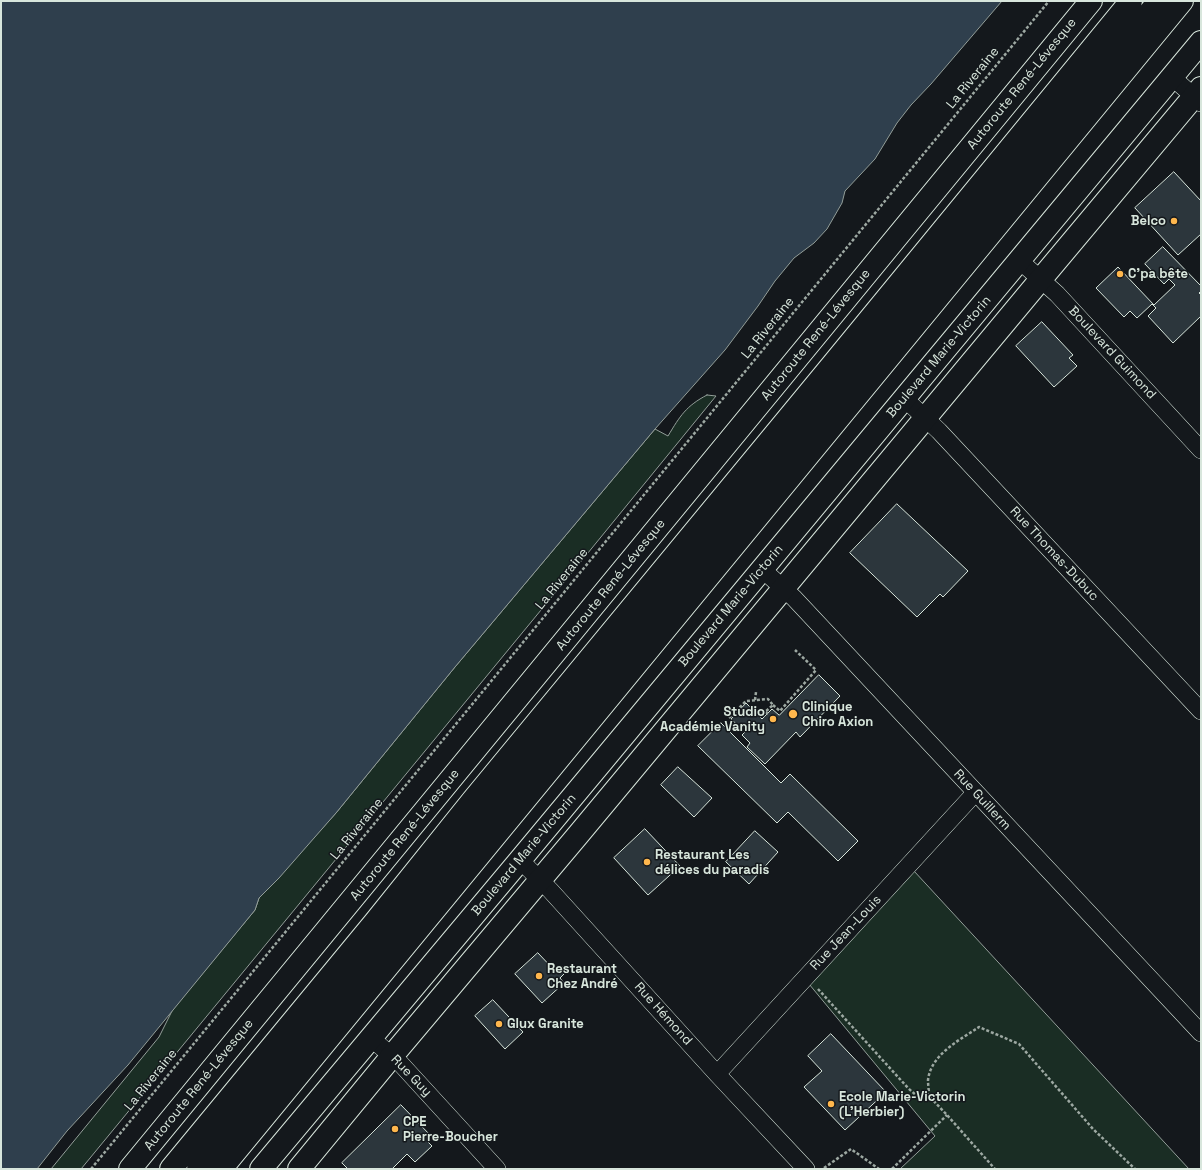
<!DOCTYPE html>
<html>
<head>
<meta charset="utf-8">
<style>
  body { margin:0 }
  #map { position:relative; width:1202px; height:1170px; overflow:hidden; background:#14181c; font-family:"Space Grotesk",sans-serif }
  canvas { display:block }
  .frame { position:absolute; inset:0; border:2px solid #d8e6dc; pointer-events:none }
</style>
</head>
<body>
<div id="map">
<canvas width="1202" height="1170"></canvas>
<div class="frame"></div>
</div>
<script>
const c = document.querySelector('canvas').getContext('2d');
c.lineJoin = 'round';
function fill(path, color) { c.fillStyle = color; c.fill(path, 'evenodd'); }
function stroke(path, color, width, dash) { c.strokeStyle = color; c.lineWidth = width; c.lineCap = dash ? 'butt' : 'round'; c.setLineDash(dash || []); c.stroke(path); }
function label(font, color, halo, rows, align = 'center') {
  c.font = font + ' "Space Grotesk",sans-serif'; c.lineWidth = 3; c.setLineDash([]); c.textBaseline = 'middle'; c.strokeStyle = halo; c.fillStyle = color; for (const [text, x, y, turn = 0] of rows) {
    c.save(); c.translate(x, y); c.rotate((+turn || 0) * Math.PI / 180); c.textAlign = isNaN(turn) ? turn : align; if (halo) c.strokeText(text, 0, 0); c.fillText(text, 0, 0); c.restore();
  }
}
const green = new Path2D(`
  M707,395L716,396L583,559L81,1169H51L159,1037L173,1009L255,910L259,898L336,813L455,667L655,429L668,436C680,416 686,406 707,395Z
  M914,871L1189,1169H900L935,1136L809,984Z`);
fill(green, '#1a2d24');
stroke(green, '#939e99', 1);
const water = new Path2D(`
  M1,1H1002L931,84L911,105L897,123L875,159L845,191L842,203L827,229L814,243L794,258L775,281L758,306L725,350L655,429L455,667L336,813L279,878L259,898L255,910L128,1065L67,1131L37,1169H1Z`);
fill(water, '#2f3f4d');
stroke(water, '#939e99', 1);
const building = new Path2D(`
  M1174,172L1201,201V234L1178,255L1135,208Z
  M1163,247L1201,286V291L1199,293L1201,295V316L1173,343L1148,316L1156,308L1152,304L1137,318L1130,311L1124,317L1096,288L1118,267L1154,305L1175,285L1169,279L1164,284L1145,264Z
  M1042,322L1073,355L1069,358L1077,366L1054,387L1016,346Z
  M897,504L968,571L943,597L940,594L917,617L850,553Z
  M819,675L840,696L800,737L796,732L765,764L747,747L750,743L742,735L745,732L731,719L746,703L762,719L772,709L779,715Z
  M721,723L781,783L790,774L858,841L838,861L788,812L777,823L698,746Z
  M678,767L712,798L694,817L661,785Z
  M645,829L680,866L648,895L614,858Z
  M755,831L778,852L749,884L726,862Z
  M538,953L556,972L562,966L567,971L560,978L564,983L542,1003L515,974Z
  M493,1000L523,1032L505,1049L475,1016Z
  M831,1034L886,1092L845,1130L804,1087L822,1071L808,1056Z
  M401,1105L432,1137L427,1141L432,1146L415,1162L407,1154L392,1169H348L342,1163Z`);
fill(building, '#2c363c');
stroke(building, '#d8e6dc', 1);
const street = new Path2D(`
  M1172,77L1201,103
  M1020,261L1057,294L1201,450
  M904,398L939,431L1201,711
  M762,569L794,598L1201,1033
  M520,860L550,890L717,1074L806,1169
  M371,1038L401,1064L497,1169
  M717,1074L975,793`);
const secondary = new Path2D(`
  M261,1169L520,860L1201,42
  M299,1169L392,1056L578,835L1041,279L1201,88`);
const highway = new Path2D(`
  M130,1169L1091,1
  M171,1169L375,922L473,800L833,364L1131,1
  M198,1169L533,759L1159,1
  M221,1169L1182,1`);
stroke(street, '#d8e6dc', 18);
stroke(secondary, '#d8e6dc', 24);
stroke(highway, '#d8e6dc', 24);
stroke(new Path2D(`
  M755,700L756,692
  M773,705L780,711L816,670L795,650
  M729,718L746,701L768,699L773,705L765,712L768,714
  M818,989L908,1088L918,1097L929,1096L947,1115L995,1169
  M929,1096C929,1091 928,1085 928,1080C931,1054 960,1040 979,1027L1019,1044L1093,1129L1135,1169
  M824,1168L851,1149L879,1169
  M91,1169L1049,1
  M892,1169L947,1115`), '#9da8a2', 2.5, [3, 2]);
stroke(street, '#14181c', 17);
stroke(secondary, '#14181c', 22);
stroke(highway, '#14181c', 22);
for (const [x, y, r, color] of [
  [1174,221,4,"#ffb74d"],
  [1120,274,4,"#ffb74d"],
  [793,714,5,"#ffb74d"],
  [773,719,4,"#ffb74d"],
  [647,862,4,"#ffb74d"],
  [539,976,4,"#ffb74d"],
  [499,1024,4,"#ffb74d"],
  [831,1104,4,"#ffb74d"],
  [395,1129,4,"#ffb74d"]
]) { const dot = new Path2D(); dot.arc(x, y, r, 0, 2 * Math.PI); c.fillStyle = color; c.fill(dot); stroke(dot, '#14181c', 1.5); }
label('13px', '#d8e6dc', '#14181c', [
  ["La Riveraine",973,78,-51],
  ["Autoroute René-Lévesque",1022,84,-51],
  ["La Riveraine",768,328,-51],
  ["Autoroute René-Lévesque",816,335,-51],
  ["Boulevard Guimond",1112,353,47],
  ["Boulevard Marie-Victorin",939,357,-50],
  ["Rue Thomas-Dubuc",1054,554,47],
  ["La Riveraine",562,579,-51],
  ["Autoroute René-Lévesque",611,585,-51],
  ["Boulevard Marie-Victorin",731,606,-50],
  ["Rue Guillerm",982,800,47],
  ["La Riveraine",357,829,-51],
  ["Autoroute René-Lévesque",405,835,-51],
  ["Boulevard Marie-Victorin",524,855,-50],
  ["Rue Jean-Louis",846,933,-47],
  ["Rue Hémond",663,1014,48],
  ["Rue Guy",411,1076,46],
  ["La Riveraine",151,1080,-51],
  ["Autoroute René-Lévesque",199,1085,-51]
]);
label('bold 13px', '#d8e6dc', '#14181c', [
  ["Belco",1166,221,"right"],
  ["C'pa bête",1128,274],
  ["Clinique",802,707],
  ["Chiro Axion",802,722],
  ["Studio",765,712,"right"],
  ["Académie Vanity",765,727,"right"],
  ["Restaurant Les",655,855],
  ["délices du paradis",655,870],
  ["Restaurant",547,969],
  ["Chez André",547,984],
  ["Glux Granite",507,1024],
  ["Ecole Marie-Victorin",839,1097],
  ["(L'Herbier)",839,1112],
  ["CPE",403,1122],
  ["Pierre-Boucher",403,1137]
], 'left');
</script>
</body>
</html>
